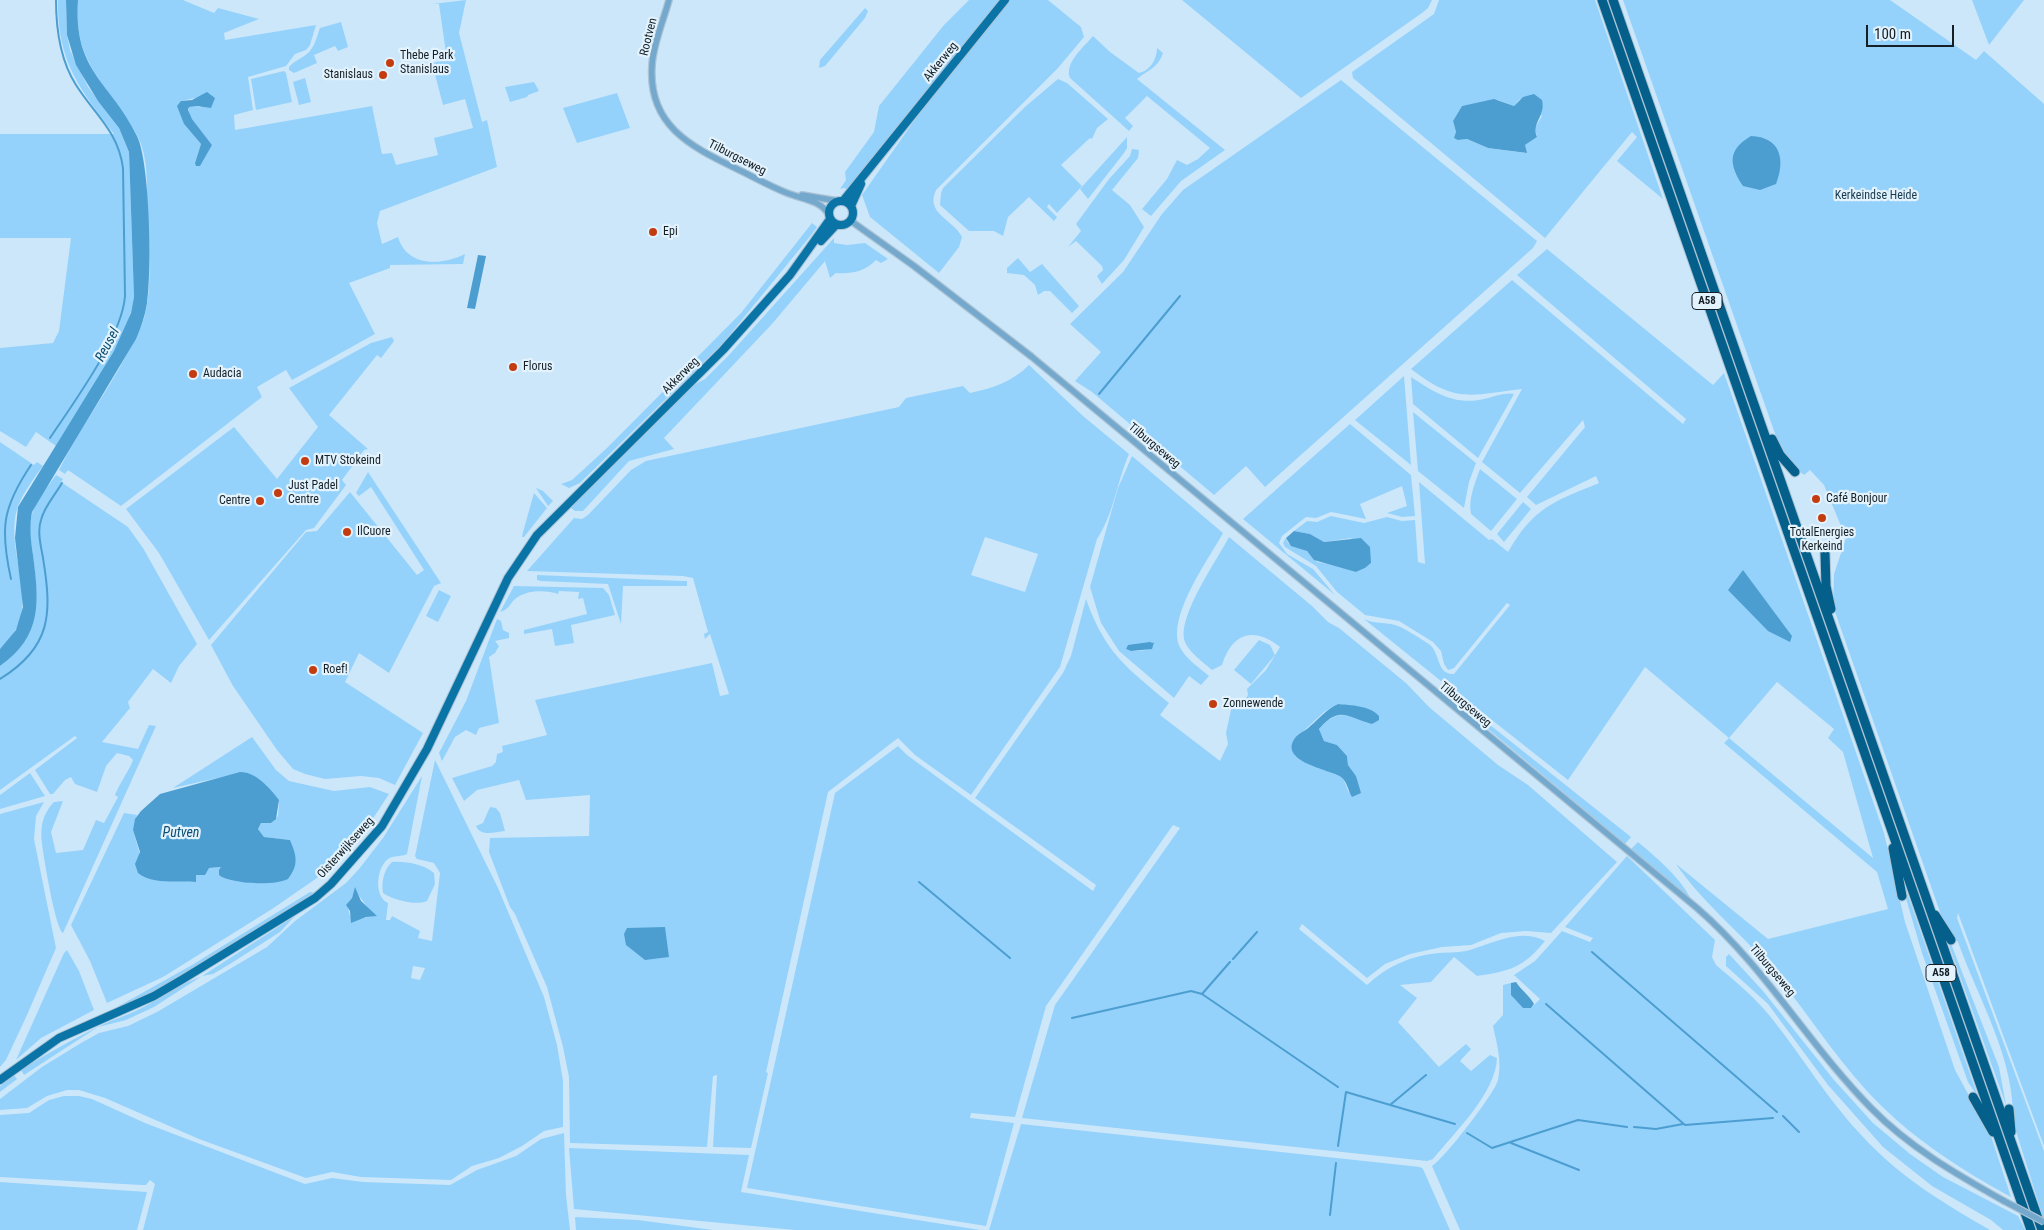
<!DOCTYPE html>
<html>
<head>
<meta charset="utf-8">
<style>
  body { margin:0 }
  #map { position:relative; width:2044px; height:1230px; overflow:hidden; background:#cce7fa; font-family:"Roboto Condensed",sans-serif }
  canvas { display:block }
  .scale { position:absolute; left:1866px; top:25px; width:88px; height:22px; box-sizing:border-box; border:2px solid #151f25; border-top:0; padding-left:6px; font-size:15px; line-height:18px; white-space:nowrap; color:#151f25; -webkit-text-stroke:4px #e3f3fe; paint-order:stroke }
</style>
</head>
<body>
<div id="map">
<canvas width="2044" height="1230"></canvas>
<div class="scale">100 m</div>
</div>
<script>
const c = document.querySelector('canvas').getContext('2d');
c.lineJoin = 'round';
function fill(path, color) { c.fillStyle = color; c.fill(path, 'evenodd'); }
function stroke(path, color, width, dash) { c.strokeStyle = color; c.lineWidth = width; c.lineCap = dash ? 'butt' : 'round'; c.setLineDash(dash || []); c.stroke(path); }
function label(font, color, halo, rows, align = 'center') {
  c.font = font + ' "Roboto Condensed",sans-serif'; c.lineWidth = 4.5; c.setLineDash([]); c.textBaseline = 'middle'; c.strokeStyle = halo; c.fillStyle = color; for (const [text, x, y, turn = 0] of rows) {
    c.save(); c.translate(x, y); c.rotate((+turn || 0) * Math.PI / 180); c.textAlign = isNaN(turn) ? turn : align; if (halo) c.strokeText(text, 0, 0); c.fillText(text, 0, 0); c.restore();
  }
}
fill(new Path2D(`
  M58,0H66L67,35L70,50L88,87L119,128L129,152L134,297C128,345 81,404 56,446L36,432L26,447L0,431V348L53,343L59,331L71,238H0V134H114C79,88 57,61 58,0Z
  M78,0H183L214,13L218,8L259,19L224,33L225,40L316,25L310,45L306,50L295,54L286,66L248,77L253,110L234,115L235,130L372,106L382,154L392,153L396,165L438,155L434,138L473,128L465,99L443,105L432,63L447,60L439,4H433L466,0L459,33L482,122L487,120L497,167L380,211L377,223L382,244L398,237C407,267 441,266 465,254L463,264L390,265V268L349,283L375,334L292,380L286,370L257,387L262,397L121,506L68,470L65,474L59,470C79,429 107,393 128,352C134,340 142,328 145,314C153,282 148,246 147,213C147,188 149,157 137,135C109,83 73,67 78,0ZM195,98L201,108L197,106L189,107L188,114L212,145L195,163L201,144L184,124L181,101Z
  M969,0H1000L891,134L849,190L844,188L840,189L846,180L845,172L874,132L879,106L944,25Z
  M1009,0H1048L1081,27L1084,37L1058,68L936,190C925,214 953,219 962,237L959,247L939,273L870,217L862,195L928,101Z
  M1182,0H1432L1428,8L1422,13L1301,98Z
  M1439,0H1595L1663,199L1617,161L1637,137L1632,132L1545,238L1353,78L1352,72L1434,14ZM1520,99L1542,116L1535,128L1537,137L1525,145V153L1488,148L1467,139L1458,140L1453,121L1462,106L1498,100L1514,106Z
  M1623,0H1890L1976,60L1984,51L2044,104V1146L1958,913L1957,918L2044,1151V1220L2013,1122C2015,1058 1979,1001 1958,942L1946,927L1941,915L1833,606L1834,574L1846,538L1824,485L1810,470L1804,475L1793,466L1779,445Z
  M1972,0H2024L1989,45Z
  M865,8L868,11L865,18L825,66L819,68L820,60Z
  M341,22L348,47L338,51L335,46L314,55L317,63L294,73L289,70V67C295,60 303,58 309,52C315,46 317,36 320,28Z
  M1093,36L1110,52L1139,73C1150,71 1157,59 1157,48L1163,53C1158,68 1148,70 1137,79L1225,150L1181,181L1151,216L1142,209L1167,179L1177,160L1187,165L1198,159L1210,148L1147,96L1125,118L1133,126L1129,131L1070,78C1064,63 1084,47 1093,36Z
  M284,71L286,73L292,102L256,110L251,79Z
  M305,78L311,102L299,105L293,82Z
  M1058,79L1067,83L1108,119L1097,128L1092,139L1090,138L1061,165L1082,186L1057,213L1049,204L1047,207L1057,217L1054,221L1029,197L1008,217L1003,236L994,231H969L940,205L941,193L943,188L1026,106Z
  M1341,80L1537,241L1533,248L1265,487L1246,466L1214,495L1092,392L1075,381L1101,352L1070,324L1123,272L1162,214L1183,190Z
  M534,82L539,91L528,95L527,97L510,102L505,87Z
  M617,93L630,128L577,143L563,108Z
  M1127,137V148L1124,153L1088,199L1080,189Z
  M1132,149L1139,150L1138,158L1112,190L1130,205L1144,227L1124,260L1102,284L1097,276L1103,270L1102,266L1076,241L1068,247L1081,231L1076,224L1109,179L1130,156Z
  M812,223L817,227L812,234L723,343L580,483L569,488L561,484L572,480L608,447L741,313Z
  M834,238V243L847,245L865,243L888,259L881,263L876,260C864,272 852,274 836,273L830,278L825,261L772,324L664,438L674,449L629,461L583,511H575L571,508L625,449L688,388L705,379L729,355Z
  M1547,249L1713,385L1724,373L1884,833L1905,922L1955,1070L1991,1136L2011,1197C1958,1168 1907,1135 1866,1090C1830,1050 1802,1005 1768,965C1738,930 1702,902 1676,864L1768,939L1888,909L1877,872L1724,743L1729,738L1645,667L1568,780L1478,709L1467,705L1462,698L1364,619C1374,624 1384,622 1395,625C1403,627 1421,639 1429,644C1441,653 1436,675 1454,674L1510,605L1507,603L1454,668L1448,670L1444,664L1441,651L1433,642L1399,621L1365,615L1337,592L1316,566L1285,547L1283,543L1286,538L1288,543L1307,551L1317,562L1341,566L1356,572L1365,568L1371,563L1351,538L1324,542L1310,534L1294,531L1307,521L1317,522L1331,516L1364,523L1387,517L1402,521L1415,520L1418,562L1425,564L1419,482L1489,540L1492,539L1508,552C1534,507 1553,502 1599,483L1596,476L1536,505L1527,497L1585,427L1583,420L1520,493L1482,462L1522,389C1470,395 1456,404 1411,369L1512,280L1683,424L1686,419L1517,275ZM1743,570V571L1789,632L1777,634L1766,629ZM1777,682L1834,729L1828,738L1843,752L1873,858L1729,738Z
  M1018,258L1030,272L1042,264L1079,306L1072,313L1050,291H1044L1038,295L1035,285L1024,275L1007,273V268Z
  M392,337L394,341L381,358L377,355L329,415L368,449L364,450L342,480L346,485L314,528L306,530L209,640L159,553L126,509L234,427L277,479L318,427L289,388L371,343Z
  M1029,365L1083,416L1129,454C1117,481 1114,514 1097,539L1060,667L971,795L915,755L898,738L828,792L766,1072L768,1073L751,1148L713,1147L717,1075L713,1076L707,1147L570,1143L569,1077L563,1047L547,987L515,914L510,907L489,852L490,838L589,836L590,795L526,800L519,780L477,790L464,801L452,778L492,766L496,762L497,754L503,752L502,746L547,735L535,700L712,663L720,696L729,694L710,634L705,639L704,634L708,632L693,578L683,576L527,571L574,518L582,519L588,515L631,470L646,461L899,407L906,398L963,386L970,393C993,388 1012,382 1029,365ZM985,537L1038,554L1025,592L971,575Z
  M1404,376L1411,465L1355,420Z
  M1411,377C1434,392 1454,406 1484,399C1493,397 1506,392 1514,394L1478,458L1413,404Z
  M1413,412L1476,463L1469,482L1464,508L1418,471Z
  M1350,424L1411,475L1415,516L1402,517L1387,513L1407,506L1402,486L1360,504L1366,519L1331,512L1316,518L1306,517L1282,536L1279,543L1287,554L1313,569L1335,595L1243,519Z
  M0,442L34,465L37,462L43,466C33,480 20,496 16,513C6,561 46,610 0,649Z
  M1132,456L1223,533C1209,559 1164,620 1181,649C1187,660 1200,668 1209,676L1201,685L1189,676L1174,698L1119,651L1101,623L1090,587L1118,488ZM1152,642L1154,645C1149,652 1133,652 1126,649Z
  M1480,469L1517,499L1491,531L1471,514C1468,499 1475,483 1480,469Z
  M368,472L441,583L434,586L389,673L359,653L345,682L423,733L395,785L379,778L361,776L325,779L305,774L293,769L277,750L233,686L211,645L306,532L317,531L350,492L417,575L424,570L371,487L359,496L356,493Z
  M56,475L63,479L61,482L128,527L143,548L197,644L179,666L171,683L153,669L128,702L130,708L102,742L138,749L149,725L156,726L63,933C55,927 44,858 42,844C40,828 42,814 54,802L63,801L51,832L56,853L83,850L96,820L104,823L118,797L115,795C120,782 128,773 133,760L129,756L117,753L106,766L97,792L75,784L71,777L65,780L53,794H50L35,770L77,738L75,736L0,790V666C42,636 39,602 33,556C32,544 28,530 31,518C34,502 47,488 56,475Z
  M536,488L543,491L553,501L548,506Z
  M534,493L547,508L524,537H522L523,532Z
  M1523,502L1531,509L1504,542L1497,534Z
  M1229,537L1312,606L1328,622L1339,628L1406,683L1429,707L1498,765L1528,785L1617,862L1551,933L1526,931L1501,933L1471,945L1442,947L1410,954L1385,964L1367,978L1302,924L1299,929L1367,985C1387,966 1412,955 1439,953C1450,952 1460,953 1470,950C1494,943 1520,928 1545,941C1523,968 1510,971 1477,976L1454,957L1431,982L1400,985L1417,998L1398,1022L1439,1067L1466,1044L1471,1049L1460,1061L1471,1071L1490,1055L1497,1058C1496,1093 1454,1133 1433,1159L1427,1161L1022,1118L1055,1005L1180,828L1173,825L1046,1006L1015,1117L971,1113L970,1118L1014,1123L986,1226L747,1188L835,793L898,746L907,755L1093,891L1096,885L975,798L1063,673L1071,656L1086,599C1105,653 1127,668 1169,703L1160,715L1220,761L1228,744L1226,733L1231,710L1234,705L1245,700L1248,695L1247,689L1266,670L1280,647C1254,626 1232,633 1222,665L1212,670C1203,662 1187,651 1184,639C1179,614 1217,560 1229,537ZM1338,704L1346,705L1368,723C1347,712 1335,711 1319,729L1324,741L1337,745L1347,756L1348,765L1356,776L1357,782L1349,793L1343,778L1295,756L1294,740L1324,712Z
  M537,575L683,581H687V586H623L621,624L608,584L541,581L537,580Z
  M514,586L603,588L609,595L615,615L571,625L574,643L555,646L552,629L524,634V630L587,614L583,598L578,599L579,592L559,591L558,594C547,590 528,590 518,597C509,602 512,608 500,612Z
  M439,590L451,596L438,622L426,616Z
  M497,619L501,621L503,630L509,633V638L495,641L499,646L495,653L489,657L499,723L479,728L476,735L466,730L455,737L442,761L439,753L466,701Z
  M1259,640L1270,645L1275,655L1251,684L1234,670Z
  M1469,713H1475L1631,837L1625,844Z
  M252,737L276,770L289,781L334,791L370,787L389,794L374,817L337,861L317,878L272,909L163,977L107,1003L90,961L71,925L124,813L137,815L133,830L140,855L136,862L185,881L196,882V875L209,868L221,867L229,880L255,883L288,879C299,865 297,856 290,840L264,837L258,829L261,823H271L278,816L279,803L266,785L244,772L173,788Z
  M435,760L498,888L544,997L557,1045L563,1081V1127L544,1131L522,1146L499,1158L472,1166L451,1180L361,1177L332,1172L306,1178L199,1139L105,1098L79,1090H67L47,1096L27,1108L0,1110V1099L42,1067L81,1043L99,1033L128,1026L157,1012L267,947L295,921L346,883L359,869L383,838L422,776L407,854C401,857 394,855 388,859C377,867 373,896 388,903L386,920H390L392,916L420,931L418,938L432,941L440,873L434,863L417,859L415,856ZM355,889C360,899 368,905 371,916L360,919L350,916L347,904L352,898ZM413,966L425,968L420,980L411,978Z
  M30,773L45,796L0,809V795Z
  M44,802L36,816L34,839L56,948L27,1015L6,1060L0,1067V814Z
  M490,807L496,808L500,813L505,831C494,832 481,837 476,826L483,823Z
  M1638,842C1658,859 1678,875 1691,899L1631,849Z
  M1627,856L1715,940L1712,957L1716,965C1736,982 1757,999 1773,1020C1804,1059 1829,1102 1864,1138C1900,1177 1945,1204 1990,1230H1460L1432,1166C1444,1159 1495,1093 1498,1080C1502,1061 1497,1045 1493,1026L1503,1015V985L1511,983C1511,998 1517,1004 1531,1008L1540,999L1514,975L1535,961L1562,931L1590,942L1593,938L1565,927Z
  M392,862C406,861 423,864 434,873L435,884L427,901C416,906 393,900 383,893C381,882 384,869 392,862Z
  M1910,873H1913L2037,1230H2035Z
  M1904,884L1978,1097L1968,1082L1922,953L1902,885Z
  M310,892L317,893L164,987L110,1011L192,965Z
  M295,916L280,932L230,964L213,974L202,976L154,1007L126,1020L98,1027L24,1075L21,1070C49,1052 77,1037 106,1023C120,1017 136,1012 149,1004C166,994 181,984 200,977L202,976Z
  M1948,936L1999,1067L2006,1105L1946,937Z
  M67,950L79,971L94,1010L41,1038L16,1060L64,953Z
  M1729,954L1763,991L1834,1080L1873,1123L1910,1154L1943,1177L2018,1216L2025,1230H2003L1991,1220L1932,1186L1883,1147L1828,1085L1768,1004L1726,966V957Z
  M14,1075L17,1079L0,1092V1086Z
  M64,1096H79L92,1099L145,1123L305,1184L332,1178L363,1182L450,1185L477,1170L516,1156L541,1139L564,1133L566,1195L570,1230H143L155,1184L150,1180L146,1185H141L0,1177V1115L29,1113L49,1100Z
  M1021,1124L1420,1167L1423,1169L1450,1230H989Z
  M569,1148L749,1155L741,1192L980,1230H795L574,1209Z
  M0,1182L147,1192L137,1230H0Z
  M575,1217L638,1220L713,1230H576Z`), '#95d2fb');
fill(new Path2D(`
  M66,0H78C73,72 111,82 137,136C150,162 152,272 147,303C145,316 141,327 136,339L32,512C29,527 31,541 33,555C39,601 43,636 0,666V649L16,630L23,607L15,538L18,507L114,351L131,313L134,297L129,152L119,128L98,101L76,65L67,35Z
  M207,92L215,98L211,108L197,106L189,107L188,110L192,119L212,145L200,166H196L195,163L201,144L184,124L177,106L181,101L192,100Z
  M1534,94L1542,100C1546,116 1531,123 1537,137L1525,145L1527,153L1488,148L1467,139L1458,140L1454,138L1456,132L1453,121L1462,106L1494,99L1514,106L1523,97Z
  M1751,136C1780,137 1786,159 1776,184L1760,190L1743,186C1729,165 1727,150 1751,136Z
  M478,255L486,256L475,309L467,308Z
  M1294,531L1310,534L1324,542L1361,538L1370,547L1371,563L1365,568L1356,572L1314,560L1307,551L1291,546L1286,538Z
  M1743,570L1792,636L1790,642L1768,631L1728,590Z
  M1150,642L1154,643L1152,649L1131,651L1126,649L1128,645Z
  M1338,704C1350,705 1371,706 1379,716V720L1372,724C1347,717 1340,705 1319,729L1324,741L1337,745L1347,756L1348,765L1356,776L1361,793L1352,797C1348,791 1347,781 1341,777C1329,769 1278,762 1295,738C1298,734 1304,731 1307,729C1318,720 1325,710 1338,704Z
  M240,772C255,771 271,789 279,800L276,819L271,823H261L258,829L264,837L290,840C297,856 299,865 288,879C275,886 230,884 219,875V870L221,867L209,868L205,875H196V882C177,880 153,885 138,873L135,864L140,852L133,830L135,819L141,811L160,794Z
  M355,887L361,901L377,916L366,917L351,923L350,911L346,905L352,898Z
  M665,927L669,957L645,960L626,945L624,934L627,928Z
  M1516,982C1522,991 1529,995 1534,1004L1531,1008H1523L1511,995V983Z`), '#4c9ed1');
stroke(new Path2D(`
  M1099,394L1180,296
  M50,438C74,402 122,337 125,296L123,168C118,131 95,115 76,85C60,60 56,29 56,0
  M11,579C0,529 2,508 31,465
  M0,679C52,647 52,613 43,558C41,546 37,532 41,520C44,507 55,495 62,483
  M919,882L1010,958
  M1592,952L1777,1112
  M1233,959L1257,932
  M1202,994L1230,962
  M1546,1004L1685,1125L1773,1118
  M1072,1018L1191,991L1202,994L1338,1087
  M1390,1105L1426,1075
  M1783,1116L1799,1132
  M1634,1127L1656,1129L1683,1124
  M1467,1133L1492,1148L1578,1120L1627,1127
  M1511,1143L1579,1170
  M1338,1146L1346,1092L1455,1124
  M1330,1215L1336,1163`), '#4c9ed1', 2);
const minor = new Path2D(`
  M669,0C663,22 653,44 652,66C648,125 690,146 735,168C752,176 769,186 787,193C802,199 821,200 829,215
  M802,195L838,201
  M851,221L914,266L1032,357L1697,908C1766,968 1808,1044 1871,1108C1909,1147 1956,1174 2004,1201`);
const major = new Path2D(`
  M829 213a12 12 0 1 1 24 0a12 12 0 1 1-24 0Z
  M843,201L1005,0
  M851,206L861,184
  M821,241L836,225
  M0,1080L59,1038L154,996L183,979L315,898L331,884L382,826L427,749L508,578L537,535L723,350L790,275L830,219`);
const highway = new Path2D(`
  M1602,0L2031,1230
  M1613,0L2042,1230
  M1772,439L1780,455L1795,472
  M1825,553L1826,586L1831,609
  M1893,848L1902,896
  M1935,915L1951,940
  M1973,1097L1993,1132
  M2009,1109L2011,1132`);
stroke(minor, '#abc3d4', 8);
stroke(major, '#abc3d4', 10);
stroke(highway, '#abc3d4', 11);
stroke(minor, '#74a9cd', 5.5);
stroke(major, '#0b74a7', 8);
stroke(highway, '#04608b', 9);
const minorBridge = new Path2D(`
  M2004,1201L2044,1222`);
stroke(minorBridge, '#abc3d4', 8, []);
stroke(minorBridge, '#74a9cd', 5.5);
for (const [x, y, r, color] of [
  [390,63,5,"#c43b10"],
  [383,75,5,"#c43b10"],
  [653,232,5,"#c43b10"],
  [513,367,5,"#c43b10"],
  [193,374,5,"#c43b10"],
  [305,461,5,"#c43b10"],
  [278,493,5,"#c43b10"],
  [1816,499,5,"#c43b10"],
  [260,501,5,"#c43b10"],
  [1822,518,5,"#c43b10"],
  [347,532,5,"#c43b10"],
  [313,670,5,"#c43b10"],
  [1213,704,5,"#c43b10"]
]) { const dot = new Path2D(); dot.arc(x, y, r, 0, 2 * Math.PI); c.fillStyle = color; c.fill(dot); stroke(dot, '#e3f3fe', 2); }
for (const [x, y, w] of [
  [1707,301,30],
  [1941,973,30]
]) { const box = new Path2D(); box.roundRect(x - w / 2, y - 8.5, w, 17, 4); c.fillStyle = '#e3f3fe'; c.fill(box); stroke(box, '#151f25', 1); }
label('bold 11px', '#151f25', null, [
  ["A58",1707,301],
  ["A58",1941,973]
]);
label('12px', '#151f25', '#e3f3fe', [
  ["Rootven",649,37,-76],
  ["Akkerweg",941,62,-51],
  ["Tilburgseweg",737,158,27],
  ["Akkerweg",681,376,-45],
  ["Tilburgseweg",1154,446,40],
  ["Tilburgseweg",1465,705,40],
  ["Oisterwijkseweg",346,848,-48],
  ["Tilburgseweg",1772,971,50]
]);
label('12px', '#151f25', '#e3f3fe', [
  ["Thebe Park",400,56],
  ["Stanislaus",400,70],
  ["Stanislaus",373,75,"right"],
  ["Epi",663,232],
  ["Florus",523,367],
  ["Audacia",203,374],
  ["MTV Stokeind",315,461],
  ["Just Padel",288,486],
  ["Centre",288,500],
  ["Café Bonjour",1826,499],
  ["Centre",250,501,"right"],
  ["IlCuore",357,532],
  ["TotalEnergies",1822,533,"center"],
  ["Kerkeind",1822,547,"center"],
  ["Roef!",323,670],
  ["Zonnewende",1223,704]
], 'left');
label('12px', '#14384e', '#e3f3fe', [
  ["Kerkeindse Heide",1876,196]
]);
label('italic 14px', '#0c4e70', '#e3f3fe', [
  ["Reusel",108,345,-62],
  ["Putven",181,833]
]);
</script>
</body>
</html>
